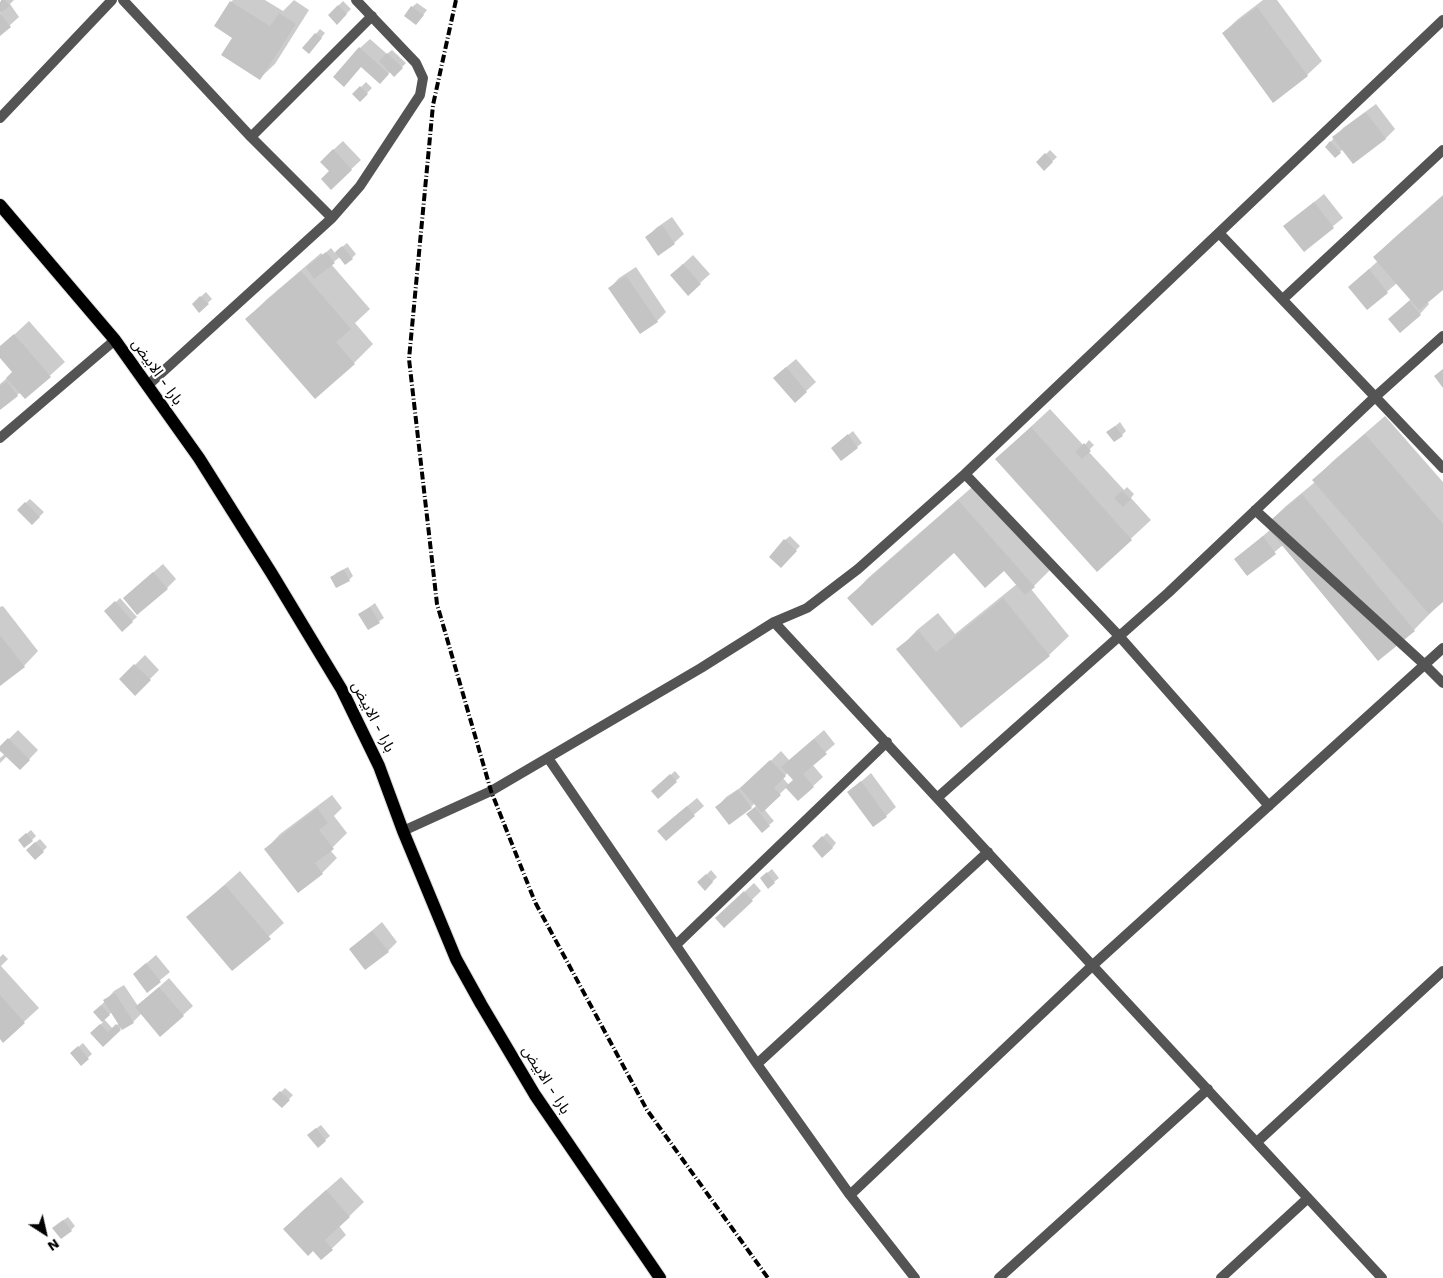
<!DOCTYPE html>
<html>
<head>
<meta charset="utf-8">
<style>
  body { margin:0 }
  #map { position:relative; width:1443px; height:1278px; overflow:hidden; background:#fff; font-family:"Work Sans",sans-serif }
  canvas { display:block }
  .north { position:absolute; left:20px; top:1208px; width:50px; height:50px; -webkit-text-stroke:4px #fff; paint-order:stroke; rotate:145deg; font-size:14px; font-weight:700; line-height:20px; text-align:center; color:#000 }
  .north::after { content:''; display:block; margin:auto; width:18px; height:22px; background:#000; clip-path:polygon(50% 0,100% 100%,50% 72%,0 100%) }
</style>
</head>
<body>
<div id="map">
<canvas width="1443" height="1278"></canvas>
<div class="north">N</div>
</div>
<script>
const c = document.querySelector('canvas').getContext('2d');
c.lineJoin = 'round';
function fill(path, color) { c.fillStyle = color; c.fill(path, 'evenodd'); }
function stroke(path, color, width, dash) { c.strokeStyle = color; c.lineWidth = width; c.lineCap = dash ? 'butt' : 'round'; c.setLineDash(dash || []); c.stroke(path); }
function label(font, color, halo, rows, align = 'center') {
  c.font = font + ' "Work Sans","Noto Sans Arabic",sans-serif'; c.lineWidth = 4.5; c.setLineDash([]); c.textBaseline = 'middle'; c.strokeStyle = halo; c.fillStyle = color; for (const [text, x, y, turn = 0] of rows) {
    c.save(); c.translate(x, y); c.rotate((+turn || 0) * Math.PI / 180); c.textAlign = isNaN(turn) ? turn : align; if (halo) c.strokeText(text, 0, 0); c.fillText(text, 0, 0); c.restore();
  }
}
fill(new Path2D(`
  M1,0H14L10,4L19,17L0,34Z
  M233,0H265L283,11L294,0L309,10L275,64L260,78L234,37L231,2Z
  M1263,0H1277L1322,61L1307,75L1223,33L1238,19Z
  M343,1L351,9L337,23L329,15Z
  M417,3L427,10L416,24L412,7Z
  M320,29L325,33L313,48H304Z
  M370,39L387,54L392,50L406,63L394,75L391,71L380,82L360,48Z
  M366,82L372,88L360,100L354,94Z
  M1376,104L1395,129L1386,138L1353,163L1343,149L1335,157L1326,147L1343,128Z
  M343,141L361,160L331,188V152Z
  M1050,150L1057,157L1044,169L1038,162Z
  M1324,194L1343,218L1304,250L1285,226Z
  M1443,195V288L1427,302L1429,304L1420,314L1399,310L1411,299L1397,283L1367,309L1349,287L1378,261L1374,257L1394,238Z
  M672,217L684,234L674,243L647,237L656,228Z
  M347,243L356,254L352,258L340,257L331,264L370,309L355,323L373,344L354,363L247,319L266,300L321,253L323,255L331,248L335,253Z
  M693,255L710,274L700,283L681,266Z
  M636,267L666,312L657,321L610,288L619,278Z
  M206,292L212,299L199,311L193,304Z
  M29,321L65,362L25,398L21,392L0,408V384L14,372L0,357V348Z
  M796,359L816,382L795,401L784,369Z
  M1050,409L1084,446L1089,440L1094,445L1088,451L1124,490L1127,487L1134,494L1131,498L1151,520L1097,570L996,459Z
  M1385,416L1443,482V600L1414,630L1378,660L1283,545L1248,574L1236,559L1270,530L1266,525L1286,506L1315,482L1314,480L1333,461Z
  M1120,422L1126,431L1122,435L1108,432Z
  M853,431L862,443L857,447L837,444Z
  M978,482L1053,567L1031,589L1069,636L1049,655L961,727L898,650L917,630L938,613L955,634L1017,584L1004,569L954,551L849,598L868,578Z
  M30,499L44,512L32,524L18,510Z
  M790,536L800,546L785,562V540Z
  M163,564L176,579L167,588L134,589Z
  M348,567L353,576L349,580L332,578L336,573Z
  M120,598L137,617L122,630L106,612Z
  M375,603L384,618L368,629L360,614Z
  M3,606L38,651L24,666L0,684V607Z
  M145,655L159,670L135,694L121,679Z
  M18,730L38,750L20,769L7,756L0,763V758L5,754L0,748Z
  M824,730L835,744L812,764L823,777L798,800L787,787L764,809L774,821L769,825L752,810L757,805L755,803L751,807H717L726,797L749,782L781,751L789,760ZM788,772L794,780L789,785L783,778Z
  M675,771L680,777L658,798L653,791Z
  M871,773L896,807L886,816L849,792Z
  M332,795L342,808L334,816L347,833L330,850L337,858L322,873L298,891L266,849L280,834Z
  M697,798L704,806L666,839L668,822Z
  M31,830L36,836L32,840L24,836Z
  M827,833L836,843L832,848L813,846Z
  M40,839L47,847L43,851L32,845Z
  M772,869L779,878L774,882L766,874Z
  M711,870L717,877L705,889L699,882Z
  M240,871L284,923L232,969L188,917Z
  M754,883L761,891L725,926L726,909Z
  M382,922L397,942L388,951L350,949Z
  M3,954L8,959L1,966L39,1008L3,1041L0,1038V957Z
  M156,955L170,972L147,991L134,974Z
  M169,978L193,1006L183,1015L142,1013L133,1022L122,1027L103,1045L92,1033L103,1022L95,1012L114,991L124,985L138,1006ZM112,1012L119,1023L113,1029L104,1019Z
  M83,1043L92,1054L81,1064L76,1049Z
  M285,1088L293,1095L282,1106L274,1099Z
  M321,1125L330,1136L318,1146L313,1131Z
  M341,1177L364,1202L339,1226L346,1235L321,1259L313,1249L299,1214Z
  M68,1217L75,1226L71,1230L58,1224Z`), '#0003');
fill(new Path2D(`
  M2,0H5L10,6L0,13L11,27L0,36V2Z
  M230,1L270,26L279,13L296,24L260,80L221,55L232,38L214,26Z
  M338,5L347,14L337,25L328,15Z
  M411,6L424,15L416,25L404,16Z
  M1257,7L1308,76L1273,103L1222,33Z
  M315,33L322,38L309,54L302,48Z
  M359,47L389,74L380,84L361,67L344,87L333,77Z
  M387,53L403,68L394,77L379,61Z
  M360,86L368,94L360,102L352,94Z
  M1366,112L1386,139L1353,164L1332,137Z
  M1330,141L1341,153L1335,158L1325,147Z
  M333,149L352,170L331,190L321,179L329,171L320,162Z
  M1045,153L1053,162L1044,171L1036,162Z
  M1443,196V290L1419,310L1373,257Z
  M1314,202L1334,228L1304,252L1283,226Z
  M662,225L675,244L658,256L645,237Z
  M342,246L353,259L345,265L335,252Z
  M326,252L335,263L314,279L306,267Z
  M683,264L701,284L688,296L670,275Z
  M1369,269L1388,293L1367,310L1348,287Z
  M301,271L351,329L336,342L355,364L315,399L245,319Z
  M626,276L658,322L640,334L608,288Z
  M200,296L209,304L199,313L192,304Z
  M1409,301L1421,315L1400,333L1388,319Z
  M14,334L51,377L25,399L6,378L12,372L0,358V346Z
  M786,367L807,392L795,403L773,378Z
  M1443,369V388L1434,376Z
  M7,381L18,396L0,410V386Z
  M1115,426L1123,436L1114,442L1106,432Z
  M1031,427L1132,540L1097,572L995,459Z
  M848,434L858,448L841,461L831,448Z
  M1365,434L1443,524V602L1429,614L1312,480Z
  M1084,443L1091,451L1082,459L1075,452Z
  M1122,491L1131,499L1123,507L1114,498Z
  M1302,494L1415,631L1378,661L1265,525Z
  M958,500L1035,587L1025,595L1004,571L985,588L954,553L872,626L847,598Z
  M25,502L40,517L32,525L17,510Z
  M1263,536L1276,554L1247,576L1234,559Z
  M784,539L797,551L781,568L769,557Z
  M344,570L350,581L336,588L330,577Z
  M153,572L168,589L137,615L123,598Z
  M1003,598L1050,656L961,728L896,649L919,631L936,652Z
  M115,601L133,622L122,632L104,611Z
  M370,607L380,623L368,630L358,614Z
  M0,635L25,667L0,686Z
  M134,664L151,680L135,696L119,679Z
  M8,738L30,760L20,770L0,751V746Z
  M814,739L827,754L803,774L814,787L798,801L785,787L793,780L781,767Z
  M770,760L786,776L774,788L781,795L762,813L740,788Z
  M670,774L677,782L658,799L651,791Z
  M861,781L887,817L873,827L847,792Z
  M738,790L752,808L729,825L715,807Z
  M687,806L695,816L666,841L657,831Z
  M755,807L770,826L762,833L746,814Z
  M317,808L328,823L319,830L334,849L315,863L323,874L298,893L264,849Z
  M26,833L33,841L24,848L18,840Z
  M822,836L833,848L822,858L812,846Z
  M35,842L44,852L35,860L26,850Z
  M767,872L775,883L768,889L760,878Z
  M706,874L713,882L705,891L697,882Z
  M225,885L271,939L232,971L186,917Z
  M744,891L753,901L724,928L715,918Z
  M372,931L389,952L365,970L349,949Z
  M146,963L161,982L147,993L133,974Z
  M159,987L184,1016L160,1037L135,1007Z
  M115,993L134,1023L122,1030L103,1000Z
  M0,995L25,1023L3,1043L0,1039Z
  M101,1005L110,1015L102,1022L93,1012Z
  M100,1024L108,1032L116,1024L121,1030L103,1047L90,1033Z
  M78,1046L89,1059L81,1066L70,1053Z
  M280,1091L290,1100L282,1108L272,1099Z
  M316,1128L326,1141L318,1148L307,1135Z
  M326,1190L350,1217L325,1240L333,1250L321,1260L313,1251L308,1256L283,1229Z
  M63,1220L72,1231L61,1239L52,1228Z`), '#c4c4c4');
const primary = new Path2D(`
  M0,205L115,340L199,458L272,574L342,690L379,766L403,831L456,959L481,1004L535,1095L660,1278`);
stroke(primary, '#dbdbdb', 14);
stroke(new Path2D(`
  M123,0L251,137L332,218
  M0,118L112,0
  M251,137L372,16
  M1219,233L1443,468
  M1283,299L1443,150
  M147,386L332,218L360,186L420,95L423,78L416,63L356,0
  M0,438L115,340
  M965,474L1120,637L1269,806
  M1255,510L1425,665L1443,683
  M774,622L1382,1278
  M548,758L757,1064L850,1195L915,1278
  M937,798L1168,593L1375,397L1443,336
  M403,831L491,791L701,668L774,622L807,608L858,569L965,474L1443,20
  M677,944L887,742
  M757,1064L988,852
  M1257,1142L1443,971
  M850,1195L1093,965L1443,648
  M999,1278L1208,1089
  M1221,1278L1308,1198`), '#545454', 10);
stroke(primary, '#000', 12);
stroke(new Path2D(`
  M456,0L433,105L409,359L437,604L491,791L535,902L647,1110L768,1278`), '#000', 4, [8, 2.5, 1, 2.5]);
label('15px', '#000', '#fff', [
  ["بارا - الابيض",157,372,55],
  ["بارا - الابيض",373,717,63],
  ["بارا - الابيض",546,1080,58]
]);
</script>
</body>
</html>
